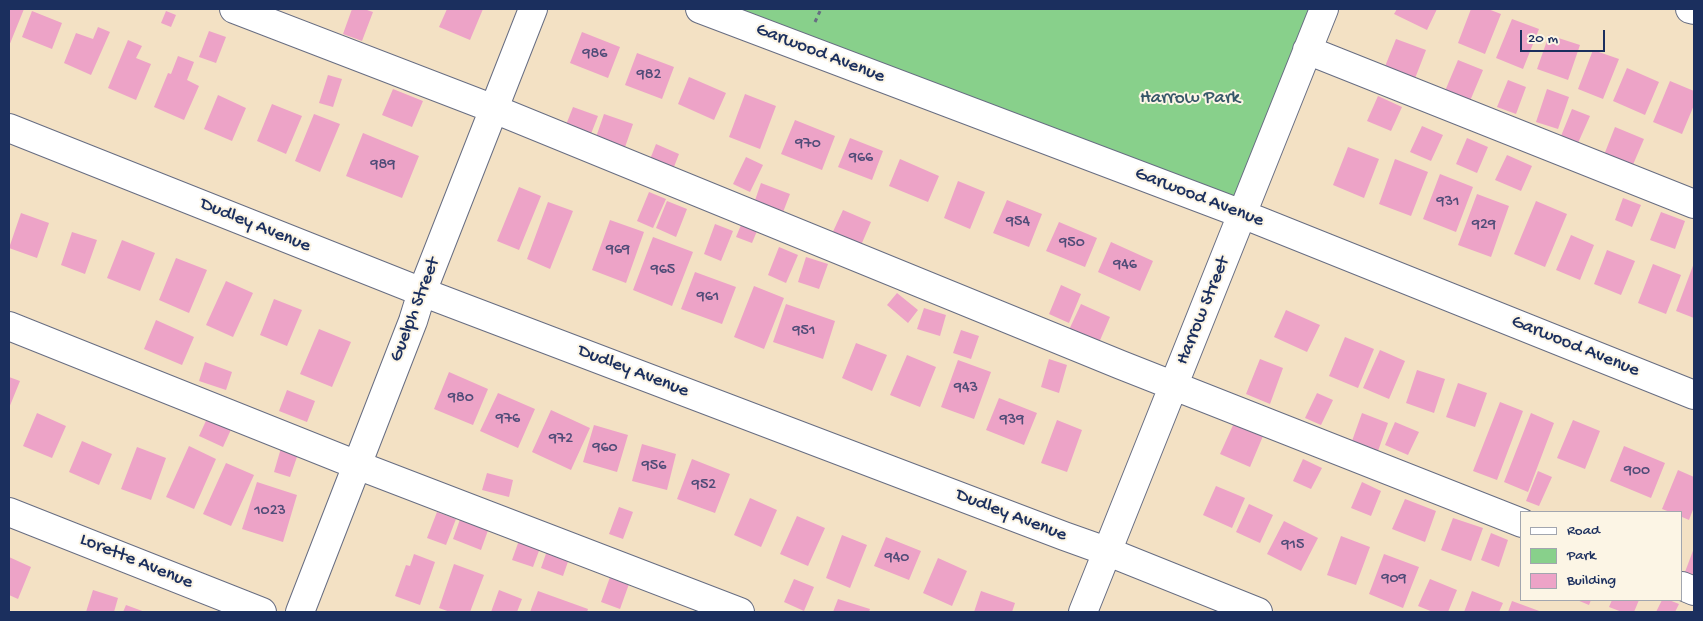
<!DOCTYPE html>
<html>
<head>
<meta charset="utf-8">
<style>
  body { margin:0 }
  #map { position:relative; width:1703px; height:621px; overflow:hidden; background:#f3e1c4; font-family:"Gochi Hand",sans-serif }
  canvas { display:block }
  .frame { position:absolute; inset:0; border:10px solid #1b2f5e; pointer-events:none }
  .legend { position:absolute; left:1520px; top:511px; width:162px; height:90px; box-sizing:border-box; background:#fcf5e5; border:1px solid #a2a6af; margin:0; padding:6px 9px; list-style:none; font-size:15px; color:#1b2f5e }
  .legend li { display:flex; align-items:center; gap:10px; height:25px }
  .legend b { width:25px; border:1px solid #a2a6af }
  .scale { position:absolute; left:1520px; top:30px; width:85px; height:22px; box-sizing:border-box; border:2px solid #1b2f5e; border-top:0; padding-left:6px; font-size:15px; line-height:18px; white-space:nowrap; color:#1b2f5e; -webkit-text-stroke:4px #fcf5e5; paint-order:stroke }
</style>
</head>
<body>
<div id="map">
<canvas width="1703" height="621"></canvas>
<div class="frame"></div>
<ul class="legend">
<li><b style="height:6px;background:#fff"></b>Road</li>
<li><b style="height:14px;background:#88d08b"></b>Park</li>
<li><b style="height:14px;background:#eda3c7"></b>Building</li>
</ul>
<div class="scale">20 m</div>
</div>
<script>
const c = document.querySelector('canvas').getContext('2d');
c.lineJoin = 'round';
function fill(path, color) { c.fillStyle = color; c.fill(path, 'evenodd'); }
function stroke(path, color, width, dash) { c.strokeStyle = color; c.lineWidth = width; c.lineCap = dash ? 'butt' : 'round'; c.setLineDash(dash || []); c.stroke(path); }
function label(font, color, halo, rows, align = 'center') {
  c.font = font + ' "Gochi Hand",sans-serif'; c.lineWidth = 4; c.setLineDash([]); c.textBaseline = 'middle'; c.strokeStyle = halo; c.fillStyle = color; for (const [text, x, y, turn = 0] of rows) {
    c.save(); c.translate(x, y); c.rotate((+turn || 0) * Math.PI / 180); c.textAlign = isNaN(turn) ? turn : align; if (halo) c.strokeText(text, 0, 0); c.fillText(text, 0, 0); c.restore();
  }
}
fill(new Path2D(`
  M700,9H1324L1242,214Z`), '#88d08b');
fill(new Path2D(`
  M9,9H24L9,46Z
  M352,9H364L373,12L362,41L343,34Z
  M447,9H483L470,40L439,27Z
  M1397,9H1437L1427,30L1394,14Z
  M1471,9H1488L1501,14L1485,54L1458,43Z
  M32,11L62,23L52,49L22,37Z
  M166,11L176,15L171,27L161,23Z
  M1512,19L1539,29L1523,69L1496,58Z
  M98,27L110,32L91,75L64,63L76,33L93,39Z
  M209,31L226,37L216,63L199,57Z
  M582,32L620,47L608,78L570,63Z
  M1549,35L1580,45L1568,80L1537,69Z
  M1396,39L1426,50L1414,81L1384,69Z
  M128,40L142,46L136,58L151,64L136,100L108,88Z
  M1593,50L1619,59L1603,99L1578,89Z
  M637,53L674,67L662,99L625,85Z
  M178,56L194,62L187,80L199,86L184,120L154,107L168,73L171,74Z
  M1458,60L1483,70L1470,101L1445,91Z
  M1627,68L1659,82L1645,115L1613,101Z
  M328,75L342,79L333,107L319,103Z
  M689,77L726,93L714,120L678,104Z
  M1508,80L1526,87L1516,114L1497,107Z
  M1670,81L1694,91V105L1682,134L1653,122Z
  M393,89L423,101L412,127L382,115Z
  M1547,89L1569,97L1558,129L1536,122Z
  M745,94L776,106L760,149L729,137Z
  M218,95L246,108L232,141L204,129Z
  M1378,96L1402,107L1391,131L1367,121Z
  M272,104L302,116L286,154L257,141Z
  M573,107L598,116L589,139L564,130Z
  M1572,109L1590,116L1578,143L1561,136Z
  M314,114L340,124L320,172L295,161Z
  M604,114L633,124L623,153L594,143Z
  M795,120L835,136L822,170L781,154Z
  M1422,126L1443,135L1431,161L1410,152Z
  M1615,127L1644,139L1632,167L1604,155Z
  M363,133L419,156L402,198L346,176Z
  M850,138L883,151L872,180L838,167Z
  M1467,138L1488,147L1477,173L1456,164Z
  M656,144L679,154L670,177L647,167Z
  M1348,147L1379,159L1364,198L1333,185Z
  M1507,155L1532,166L1521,191L1495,180Z
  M746,157L763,165L750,192L733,184Z
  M900,159L939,176L928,202L889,186Z
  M1395,159L1428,172L1411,216L1379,204Z
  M1440,174L1473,187L1456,232L1423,219Z
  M958,181L985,192L970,229L944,218Z
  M761,183L790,194L780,220L752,209Z
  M519,187L541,196L519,250L497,241Z
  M649,192L666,199L653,228L637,221Z
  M1477,194L1509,206L1491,257L1458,245Z
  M1623,198L1641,205L1632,227L1615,220Z
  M1007,200L1042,214L1029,247L993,233Z
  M667,201L687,209L676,237L656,228Z
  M1536,201L1567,214L1545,267L1514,254Z
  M548,202L573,211L550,269L527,259Z
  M843,210L871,222L859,250L830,238Z
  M1661,212L1685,221L1675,249L1650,240Z
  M21,213L49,223L37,258L9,248Z
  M610,220L644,232L626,283L592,270Z
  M1059,222L1097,238L1085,267L1046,251Z
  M715,224L733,231L721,261L704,254Z
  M741,225L757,231L752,243L736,237Z
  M72,232L97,240L85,274L61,265Z
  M1571,235L1594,245L1580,280L1556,270Z
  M653,237L693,252L672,306L633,290Z
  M122,240L155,253L140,291L107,278Z
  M1111,242L1153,261L1140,291L1098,272Z
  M779,247L798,255L786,283L768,275Z
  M1607,250L1635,261L1621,295L1594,284Z
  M806,257L828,264L819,289L798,282Z
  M176,258L207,270L189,313L159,300Z
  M1694,263V318L1676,311Z
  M1653,264L1681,275L1666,314L1638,303Z
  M695,272L736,287L722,324L681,309Z
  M226,281L253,293L233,337L206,325Z
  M1061,285L1081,294L1069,323L1049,314Z
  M754,286L784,298L764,349L734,337Z
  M897,293L918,310L908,323L887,305Z
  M274,299L302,310L287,346L260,335Z
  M786,304L835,321L823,359L773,342Z
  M1081,304L1110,317L1098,345L1068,332Z
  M924,308L946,315L940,336L917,329Z
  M1286,310L1320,325L1307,352L1274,337Z
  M156,320L194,337L182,365L144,349Z
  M319,329L351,342L332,387L300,374Z
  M961,330L979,336L971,359L953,353Z
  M1345,337L1374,349L1358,388L1329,376Z
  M856,343L887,355L872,391L842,378Z
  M1380,350L1405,361L1389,399L1363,388Z
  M907,355L936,367L920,407L890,395Z
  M1049,359L1067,365L1059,393L1041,387Z
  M1260,359L1283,368L1270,404L1246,394Z
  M958,360L991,372L974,419L941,407Z
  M205,362L232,372L226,390L199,381Z
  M1417,370L1445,379L1434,413L1406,403Z
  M449,372L488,389L473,425L434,409Z
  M9,377L20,381L9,408Z
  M1458,383L1487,393L1475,427L1446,417Z
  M287,390L315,401L307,422L279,411Z
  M498,393L535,409L518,448L480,431Z
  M1317,393L1333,400L1321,425L1305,418Z
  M999,398L1037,413L1024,445L986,430Z
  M1500,402L1523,411L1497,480L1473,471Z
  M551,410L590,428L571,470L532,452Z
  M210,412L234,423L223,447L199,436Z
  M37,413L66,426L52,458L23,446Z
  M1362,413L1388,423L1378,451L1352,441Z
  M1531,413L1554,423L1528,492L1504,482Z
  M1057,420L1082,430L1067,472L1041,463Z
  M1573,420L1600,431L1585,469L1557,458Z
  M1395,422L1419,432L1408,455L1385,445Z
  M1234,423L1263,436L1250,467L1220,454Z
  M594,425L628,435L617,472L583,462Z
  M82,441L112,454L99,485L69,472Z
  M642,444L676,454L667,490L632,481Z
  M189,446L216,459L194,509L166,497Z
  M1624,446L1665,463L1651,498L1610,481Z
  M137,447L166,458L151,500L121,489Z
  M281,448L298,454L290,477L274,472Z
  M692,459L730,474L715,513L677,499Z
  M1303,459L1322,468L1311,489L1293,481Z
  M226,463L254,475L231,526L203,514Z
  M1678,470L1694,477V507L1689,520L1682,517V512H1670L1662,509Z
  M1538,471L1552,477L1539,506L1526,501Z
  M487,473L513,480L509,497L482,490Z
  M257,482L297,495L283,542L242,529Z
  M1362,482L1381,491L1371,516L1351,508Z
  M1216,486L1245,498L1232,528L1203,515Z
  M750,498L777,510L761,547L734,535Z
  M1405,499L1436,511L1425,542L1392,529Z
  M1249,504L1273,515L1260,543L1236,532Z
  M619,507L633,512L623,539L609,534Z
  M463,511L491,522L481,550L453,539Z
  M437,512L456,519L446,545L427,538Z
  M797,516L825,528L808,566L780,554Z
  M1453,518L1483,528L1471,561L1441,550Z
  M1284,521L1318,538L1301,571L1267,554Z
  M522,532L543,540L533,567L512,560Z
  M1491,533L1508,540L1499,567L1481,560Z
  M842,535L867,545L850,588L826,578Z
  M1341,536L1370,547L1356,585L1327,575Z
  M886,537L921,551L909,580L874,566Z
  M549,545L571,553L563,576L541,568Z
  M1694,548V575L1685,572Z
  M414,554L435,562L420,605L395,596L406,565L410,566Z
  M1384,554L1419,567L1403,608L1369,594Z
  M9,557L31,567L18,599L9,595Z
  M938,558L967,571L952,606L923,593Z
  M454,564L484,575L470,612H450L439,608Z
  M610,577L629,584L620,609L601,602Z
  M794,579L814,587L804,611L784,602Z
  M1430,579L1457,590L1448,612H1433L1418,606Z
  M93,590L118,598L114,612H86Z
  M499,590L522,599L517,612H491Z
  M538,591L588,609L587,612H530Z
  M981,591L1015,603L1012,612H974Z
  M1472,591L1503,603L1499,612H1464Z
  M838,599L870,609L869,612H833Z
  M1577,600H1591L1589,605Z
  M1612,600H1639L1634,612H1622L1609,607Z
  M1662,600H1669L1679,604L1675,612H1656Z
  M1512,601L1542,612H1508Z
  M126,605L145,612H123Z`), '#eda3c7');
const minor = new Path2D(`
  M234,9L494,109L1121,365L1522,523
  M700,9L1242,214L1694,395
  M1690,9L1694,10
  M1307,50L1694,204
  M9,128L422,292L1064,536L1106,551L1258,612
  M9,326L357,465L740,612
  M9,512L262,612
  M1682,586L1694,591
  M300,612L413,321L422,292L533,9
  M1083,612L1324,9`);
stroke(minor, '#676d82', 30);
stroke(new Path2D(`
  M815,22L821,9`), '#676d82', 3, [4, 4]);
stroke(minor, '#fff', 28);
label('16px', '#504c78', null, [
  ["986",595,55],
  ["982",649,76],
  ["970",808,145],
  ["966",861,159],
  ["989",383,166],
  ["931",1448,203],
  ["954",1018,223],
  ["929",1484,226],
  ["950",1072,244],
  ["969",618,251],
  ["946",1125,266],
  ["965",663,271],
  ["961",708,298],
  ["951",804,332],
  ["943",966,389],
  ["980",461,399],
  ["976",508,420],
  ["939",1012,421],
  ["972",561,440],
  ["960",605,449],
  ["956",654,467],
  ["900",1637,472],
  ["952",704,486],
  ["1023",270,512],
  ["915",1293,546],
  ["940",897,559],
  ["909",1394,580]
]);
label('19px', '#1b2f5e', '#fcf5e5', [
  ["Garwood Avenue",820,54,21],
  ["Garwood Avenue",1199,198,21],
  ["Dudley Avenue",255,226,22],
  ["Guelph Street",416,310,-69],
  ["Harrow Street",1204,311,-68],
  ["Garwood Avenue",1575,347,22],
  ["Dudley Avenue",633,372,21],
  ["Dudley Avenue",1011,516,21],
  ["Lorette Avenue",136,562,22]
]);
label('19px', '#365769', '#fcf5e5', [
  ["Harrow Park",1190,99]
]);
</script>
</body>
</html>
